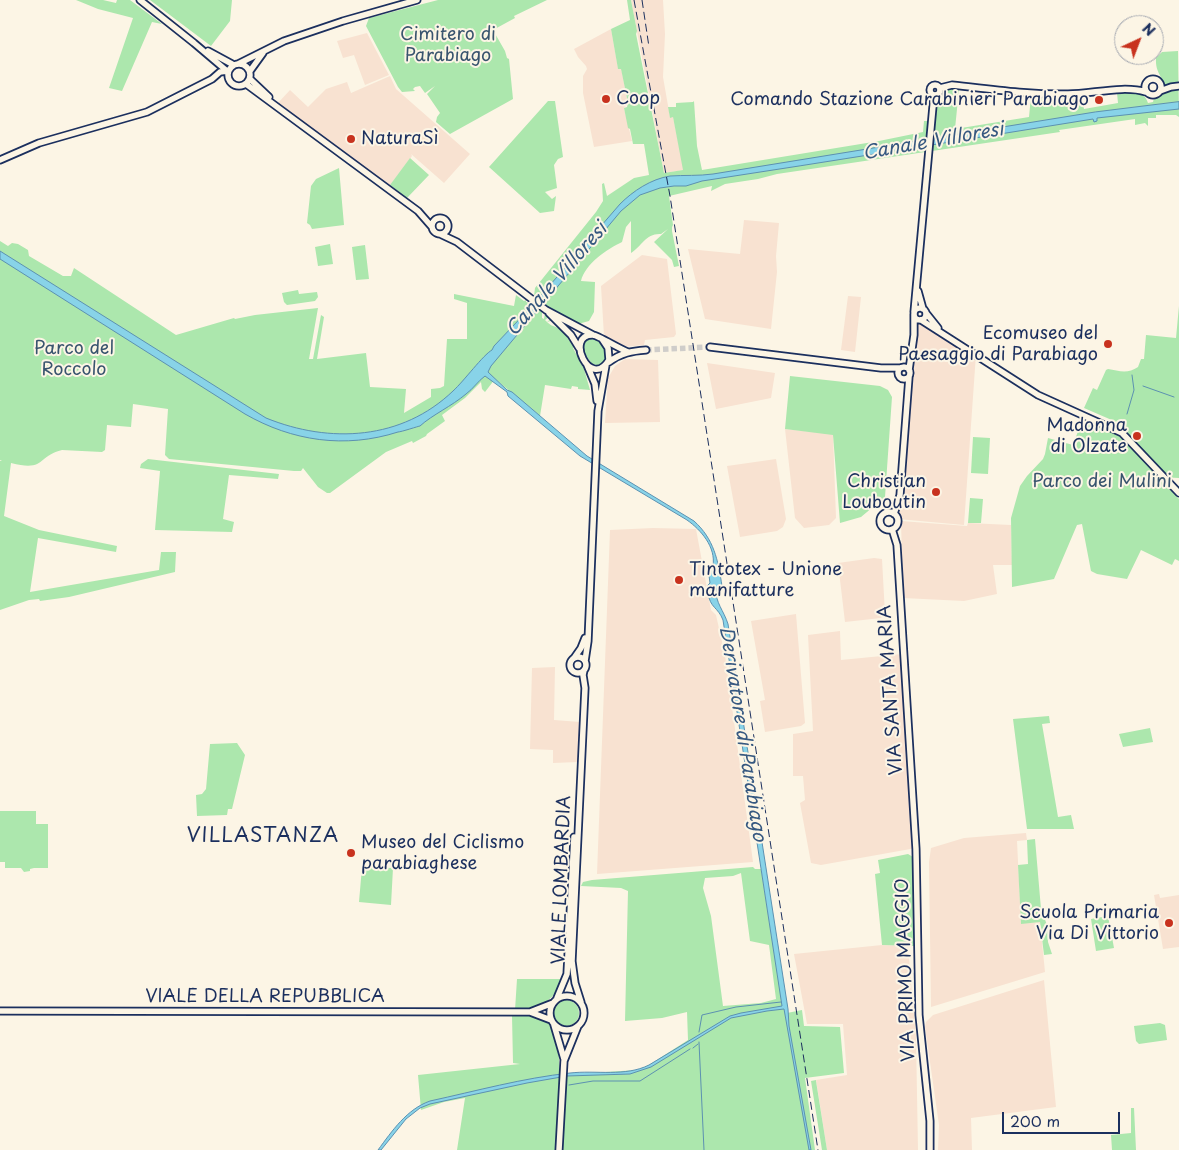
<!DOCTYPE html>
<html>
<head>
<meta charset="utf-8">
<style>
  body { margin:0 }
  #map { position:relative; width:1179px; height:1150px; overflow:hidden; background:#fcf5e5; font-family:"Playpen Sans",sans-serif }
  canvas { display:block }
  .north { position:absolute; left:1114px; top:15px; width:50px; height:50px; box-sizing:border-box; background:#fcf5e5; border:1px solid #a2a6af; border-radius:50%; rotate:43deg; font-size:14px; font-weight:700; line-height:20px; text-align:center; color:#1b2f5e }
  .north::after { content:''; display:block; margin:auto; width:18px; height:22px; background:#c8321e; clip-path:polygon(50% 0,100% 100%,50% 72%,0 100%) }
  .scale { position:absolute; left:1002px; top:1112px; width:118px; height:22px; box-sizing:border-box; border:2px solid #1b2f5e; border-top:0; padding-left:6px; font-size:15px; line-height:18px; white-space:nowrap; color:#1b2f5e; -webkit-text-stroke:4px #fcf5e5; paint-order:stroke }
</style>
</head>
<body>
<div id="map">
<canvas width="1179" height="1150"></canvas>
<div class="north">N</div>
<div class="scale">200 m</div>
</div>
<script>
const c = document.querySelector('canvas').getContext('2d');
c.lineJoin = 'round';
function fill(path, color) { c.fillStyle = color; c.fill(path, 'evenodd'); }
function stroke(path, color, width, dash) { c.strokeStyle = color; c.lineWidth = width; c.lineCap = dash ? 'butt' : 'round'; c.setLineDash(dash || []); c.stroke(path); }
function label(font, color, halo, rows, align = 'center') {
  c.font = font + ' "Playpen Sans",sans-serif'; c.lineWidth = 4; c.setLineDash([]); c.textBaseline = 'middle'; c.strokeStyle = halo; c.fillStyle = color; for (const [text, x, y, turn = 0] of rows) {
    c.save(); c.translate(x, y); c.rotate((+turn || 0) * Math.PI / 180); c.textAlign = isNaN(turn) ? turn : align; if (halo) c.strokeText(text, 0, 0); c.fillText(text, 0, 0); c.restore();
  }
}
fill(new Path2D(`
  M631,0H663L665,34L663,77L670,117H673L684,170L664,173Z
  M611,29L618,68H621L628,103L624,108L632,141L594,147L583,93V76L587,69L586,66L578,57L574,49Z
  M367,33L389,75L365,85L354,55L343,58L337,41Z
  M390,76L396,89L470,154L444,183L411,154L412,156L388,188L308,129L278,103L290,90L308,107L326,89L347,82L351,93Z
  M744,220L779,223L776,256L777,272L771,329L705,319L688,249L740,254Z
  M642,255L667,259L676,334L674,337L645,340L644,345L624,347L604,336L601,286Z
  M848,296L861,297L855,352L841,350Z
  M915,319L921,320L976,354L964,525L898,519L895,514L898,506Z
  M625,359L658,360L660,422L605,423L608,378L615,366Z
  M707,363L775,373L771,398L716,409Z
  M785,429L833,434L836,518L829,525L804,528L795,518Z
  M776,459L786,519L783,527L777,531L740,537L727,466Z
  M901,521L967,526L968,523L1011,525L1012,565H993L997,594L964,601L903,598Z
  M653,528L696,529L711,610L716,615L725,655L753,862L597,874L610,530Z
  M874,558L882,559L885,614L881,618L845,622L838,563Z
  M796,614L805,723L801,726L765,732L760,701L765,700L751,621Z
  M840,631L841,660L902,654L916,848L821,865L811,863L800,803L805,800L803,776H793V734L813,731L808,635Z
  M555,667L554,720L580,722L578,762L553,763V750L530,749L532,668Z
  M1026,833L1027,840L1017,841L1021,923L1040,922L1045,972L931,1007L929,862L931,848L964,838Z
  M1159,894L1160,898L1179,895V947L1163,949L1154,895Z
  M882,945L908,946L916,1038L918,1150H827L816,1080L847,1075L843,1024H807L794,954Z
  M1044,980L1056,1107L971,1118L972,1150H938L939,1125L925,1027L926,1022L933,1015Z`), '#f8e2d1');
fill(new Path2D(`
  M76,0H103L116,3L117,0H130L162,24L152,22L122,91L109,88L133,18L98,9Z
  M150,0H232L230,21L211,46Z
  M438,0H547L514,16L515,18L493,30L505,51L507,58L509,59L513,99L450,134L436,122L437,117L440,113L427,94L435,86L425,93L420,86L415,87L413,89L415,91L402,92L398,87L366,26L369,18Z
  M627,0H631L637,31L636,34L664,173L683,170L673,117L670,118L668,107H676V103L693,102L694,101L697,146L702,170L879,141L923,132L924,121H935C937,112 937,96 947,90C950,88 955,89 959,89L955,129L1029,117L1031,96H1082L1084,109L1118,103L1117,93C1129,92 1144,89 1148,103L1153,102L1155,94L1164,87C1164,77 1155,74 1156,58L1162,52L1178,51L1179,117L1176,115H1156V118H1148V126L1145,123L1135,125V119L1059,130L1060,132L777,174L758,179L725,184L711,191L712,186L669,196L673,225L672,227V231L679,266L674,267L672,260L654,242L668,229L661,234C646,233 642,246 631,253V221L626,227L622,242C607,249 585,264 581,281L595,282L594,312L589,321L578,324L553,311L543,303L540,308L542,312V318L544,319L545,312L550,316L545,320L547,322L552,318L554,320L547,322C551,326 554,326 558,328C565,332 570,341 574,347L573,348L584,369L590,390L578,389V387L572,386L571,389L545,385L540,416L495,379L485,392L482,389L481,382L465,398L442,415L445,421L427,434L426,436L413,443L412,441L386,452L330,493H327L318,487L303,468L301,471H294L169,459L165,455L168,409L133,404L131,427L107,425L105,450L102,452L62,450C37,456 46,472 11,463L4,516L39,530L117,546L116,552L38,538L30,592L159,570L161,552H176L175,572L69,597L40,601L39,599L29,600L0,610V461H2L0,460V241L8,246L12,243L18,244L28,250L29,256L63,276H71L74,268L176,335L234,318L235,319L255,315L318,308L309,359H313L321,315L324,317L317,359L366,353L370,387L406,389L404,413L431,397V389L440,388L444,386L447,339H467V303L454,299V294L514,306L516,295L524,301L526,300V302L533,304L537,299L534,296L535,288L596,212L603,201L602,184L604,183L607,196L634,178L649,175L644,144H633L630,129L628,128L624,108L627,107L628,103L621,69H618L611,29L630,20Z
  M548,101H555L563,157L558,159L554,165L557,188L545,192L552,199L556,196L554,211L540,213L489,167Z
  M410,158L429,175L407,198L390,185Z
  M339,168L344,225L312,229L310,225L307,223L311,186L316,179Z
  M330,244L333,264L318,266L315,247Z
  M365,245L369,279L356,280L352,247Z
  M298,290L299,294L317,292L318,297L315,301L287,305L284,302L282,293Z
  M1179,306V478L1159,477L1179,499V561L1175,559L1172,565L1141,550L1127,579L1097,574L1091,571L1082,524L1077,525L1054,579L1012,587L1011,518L1020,486L1027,476L1043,459L1045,454L1048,438L1073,445L1081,423C1096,411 1129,442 1141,452L1114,421L1084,408L1093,388L1097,390L1106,370L1108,369C1119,371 1128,374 1138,367L1141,359H1144L1146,335L1176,338Z
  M591,337C603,339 605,347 608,358L601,366L592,364L584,353L583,342Z
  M790,376L880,386L888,390L892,397L885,497L861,517L840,523L833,435L785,429Z
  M973,437L990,438L988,474L971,473Z
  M148,459L165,461L279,474L278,479L229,475L223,519L234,522L232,532L155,530L160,471L140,468L141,464Z
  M970,498L983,499L981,523H968Z
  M1049,716L1050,723L1042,724L1058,817L1071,815L1074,829H1027L1013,719Z
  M1150,728L1153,742L1123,747L1119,734Z
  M237,743L245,755L232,809H228L227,815L197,816L196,795L202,794L206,789L210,744Z
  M0,811H36V824H48V868H34L30,869V871L24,872L21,868H5V862H0Z
  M1035,839L1041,909L1047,925L1048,942L1052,954L1044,955L1040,922L1021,924L1018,865L1028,864L1027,840Z
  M908,854L913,857L914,946L882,945L875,874L880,873L878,860Z
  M362,867L393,868L391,905L359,902Z
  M753,867L755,869H761L782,1000L787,1013L802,1010L804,1026L840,1027L844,1073L805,1078L815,1150H457L465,1098L444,1102L421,1110L418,1075L520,1064L513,1063L512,1016C542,1014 555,1018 558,1050C559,1058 560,1067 559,1075L637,1070L649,1065L688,1040L687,1012L662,1018L625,1021L628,891L621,888L581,886L583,882L592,880ZM741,873L750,941L769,945L776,999L761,1003L723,1006L711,916L703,888L705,878L733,876Z
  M1108,916L1114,948L1096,951L1091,919Z
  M517,979H563C552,1003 541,1008 515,1010Z
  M553 1013a13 13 0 1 1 26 0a13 13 0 1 1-26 0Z
  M1160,1023L1165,1025L1167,1040L1139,1044L1136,1041L1134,1026Z
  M816,1080V1081L827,1150H822L811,1081Z
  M1131,1108H1134L1136,1150H1112L1111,1135L1131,1133Z`), '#ace7ad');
const water = new Path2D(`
  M1179,102V109L1097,118V121L1094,122L1093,119C963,140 833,161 702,181L686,186H674L660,188L640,195L621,211L491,366L488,372L507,390L512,392L587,456L694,521C714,539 718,560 722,586L721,588L716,589C715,602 724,611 728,624L788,1009L789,1026L811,1150H809L784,1009L767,1011L731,1018L651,1067L630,1074L567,1076L527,1083L430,1104L420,1108L406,1119L381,1150H378C392,1131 407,1109 430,1101C476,1091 523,1078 570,1073C596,1070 625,1077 649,1065L730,1016L741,1013L782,1006L723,620C718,607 710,608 708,593H710L712,598L711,589H708V585L710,583L708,568L713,566C716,547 701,530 687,520L580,456L508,396L507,392L485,376C478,381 473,389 466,394C452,406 432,415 420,426C419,426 401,432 398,432C345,449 292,441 245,414L0,259V251L266,418C330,444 402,440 453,391C464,381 483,355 492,350L494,346L531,307L620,204C633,191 651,179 670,176C684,175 699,176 713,174L1095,112Z`);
fill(water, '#88d3e8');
stroke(water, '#5c91b1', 1);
stroke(new Path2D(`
  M1143,386L1174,397
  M1127,414L1134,390L1132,375
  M699,1032L702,1015L736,1007L781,1002
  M699,1042L704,1150
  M693,1048L698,1044
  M569,1085L593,1081H640L690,1049`), '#5c91b1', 1);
stroke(new Path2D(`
  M646,350L710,347`), '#cfcdca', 5.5, [5.5, 3]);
const secondary = new Path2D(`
  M140,0L194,43L227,71
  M208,51L232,64
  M228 75a11 11 0 1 1 22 0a11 11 0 1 1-22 0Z
  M238,64L284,41L343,21L417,0
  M250,71L263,53
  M250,79L269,97
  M1145 87a8 8 0 1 1 16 0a8 8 0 1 1-16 0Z
  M246,84L418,211L432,227
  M930 90a5 5 0 1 1 10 0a5 5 0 1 1-10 0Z
  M940,88L952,85C991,89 1029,95 1068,94C1092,94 1123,85 1146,92
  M1160,91L1171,87L1179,86
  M0,160L39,143L147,112L212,79L220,72L227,71
  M432 226a8 8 0 1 1 16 0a8 8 0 1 1-16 0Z
  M440,234L457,242L546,310L593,335
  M918,291L923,309
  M914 314a6 6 0 1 1 12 0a6 6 0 1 1-12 0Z
  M914,312L934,95
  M549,313L571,335L579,348
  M926,313L938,328
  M921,320L1038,395L1122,433L1179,493
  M602,339L608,348L609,360C590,391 564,334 593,335C597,335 620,349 628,352
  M710,347L881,368H900
  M609,362C621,353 632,351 646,350
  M587,365L595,384L597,401
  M898 373a6 6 0 1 1 12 0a6 6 0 1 1-12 0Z
  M909,370L914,335V314
  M880 521a9 9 0 1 1 18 0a9 9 0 1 1-18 0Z
  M894,514L900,495L909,377
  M892,529L897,545L916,849L919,1015L930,1121V1150
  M570 665a8 8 0 1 1 16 0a8 8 0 1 1-16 0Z
  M574,658L581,648L585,638
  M585,661L588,641L598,411L606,365
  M550 1013a17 17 0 1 1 34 0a17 17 0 1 1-34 0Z
  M557,998L567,974L574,837
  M581,1002L575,983L572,961L585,688L583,675L584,670
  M0,1011L530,1012L551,1020
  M530,1012L553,1003
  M554,1025L564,1059
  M559,1150L564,1061L578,1026`);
stroke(secondary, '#1b2f5e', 9);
stroke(secondary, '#fcf5e5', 5.5);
stroke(new Path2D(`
  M634,0L670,196L818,1150
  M642,0L649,47`), '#1b2f5e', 1, [8, 4]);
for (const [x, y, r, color] of [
  [606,99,5,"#c8321e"],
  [1099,100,5,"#c8321e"],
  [351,139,5,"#c8321e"],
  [1108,344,5,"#c8321e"],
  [1137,436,5,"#c8321e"],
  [936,492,5,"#c8321e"],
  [679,580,5,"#c8321e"],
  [351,853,5,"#c8321e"],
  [1169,923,5,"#c8321e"]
]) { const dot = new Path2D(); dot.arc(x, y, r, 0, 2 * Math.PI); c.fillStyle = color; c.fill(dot); stroke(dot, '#fcf5e5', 2); }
label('18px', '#38546e', '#fcf5e5', [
  ["Cimitero di",448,35],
  ["Parabiago",448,56],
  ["Parco del",74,349],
  ["Roccolo",74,370],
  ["Parco dei Mulini",1102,482]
]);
label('18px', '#1b2f5e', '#fcf5e5', [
  ["Coop",616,99,"left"],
  ["Comando Stazione Carabinieri Parabiago",1089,100],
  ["NaturaSì",361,139,"left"],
  ["Ecomuseo del",1098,334],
  ["Paesaggio di Parabiago",1098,355],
  ["Madonna",1127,426],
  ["di Olzate",1127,447],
  ["Christian",926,482],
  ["Louboutin",926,503],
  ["Tintotex - Unione",689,570,"left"],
  ["manifatture",689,591,"left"],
  ["Museo del Ciclismo",361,843,"left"],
  ["parabiaghese",361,864,"left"],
  ["Scuola Primaria",1159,913],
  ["Via Di Vittorio",1159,934]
], 'right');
label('18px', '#1b2f5e', '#fcf5e5', [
  ["VIA SANTA MARIA",891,690,-94],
  ["VIALE LOMBARDIA",562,880,-88],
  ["VIA PRIMO MAGGIO",906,970,-92],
  ["VIALE DELLA REPUBBLICA",265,997]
]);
label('italic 19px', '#365880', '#fcf5e5', [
  ["Canale Villoresi",933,142,-10],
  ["Canale Villoresi",557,280,-49],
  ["Derivatore di Parabiago",742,734,81]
]);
c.letterSpacing = '1px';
label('20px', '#1b2f5e', '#fcf5e5', [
  ["VILLASTANZA",263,836]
]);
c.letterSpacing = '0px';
</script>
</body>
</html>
